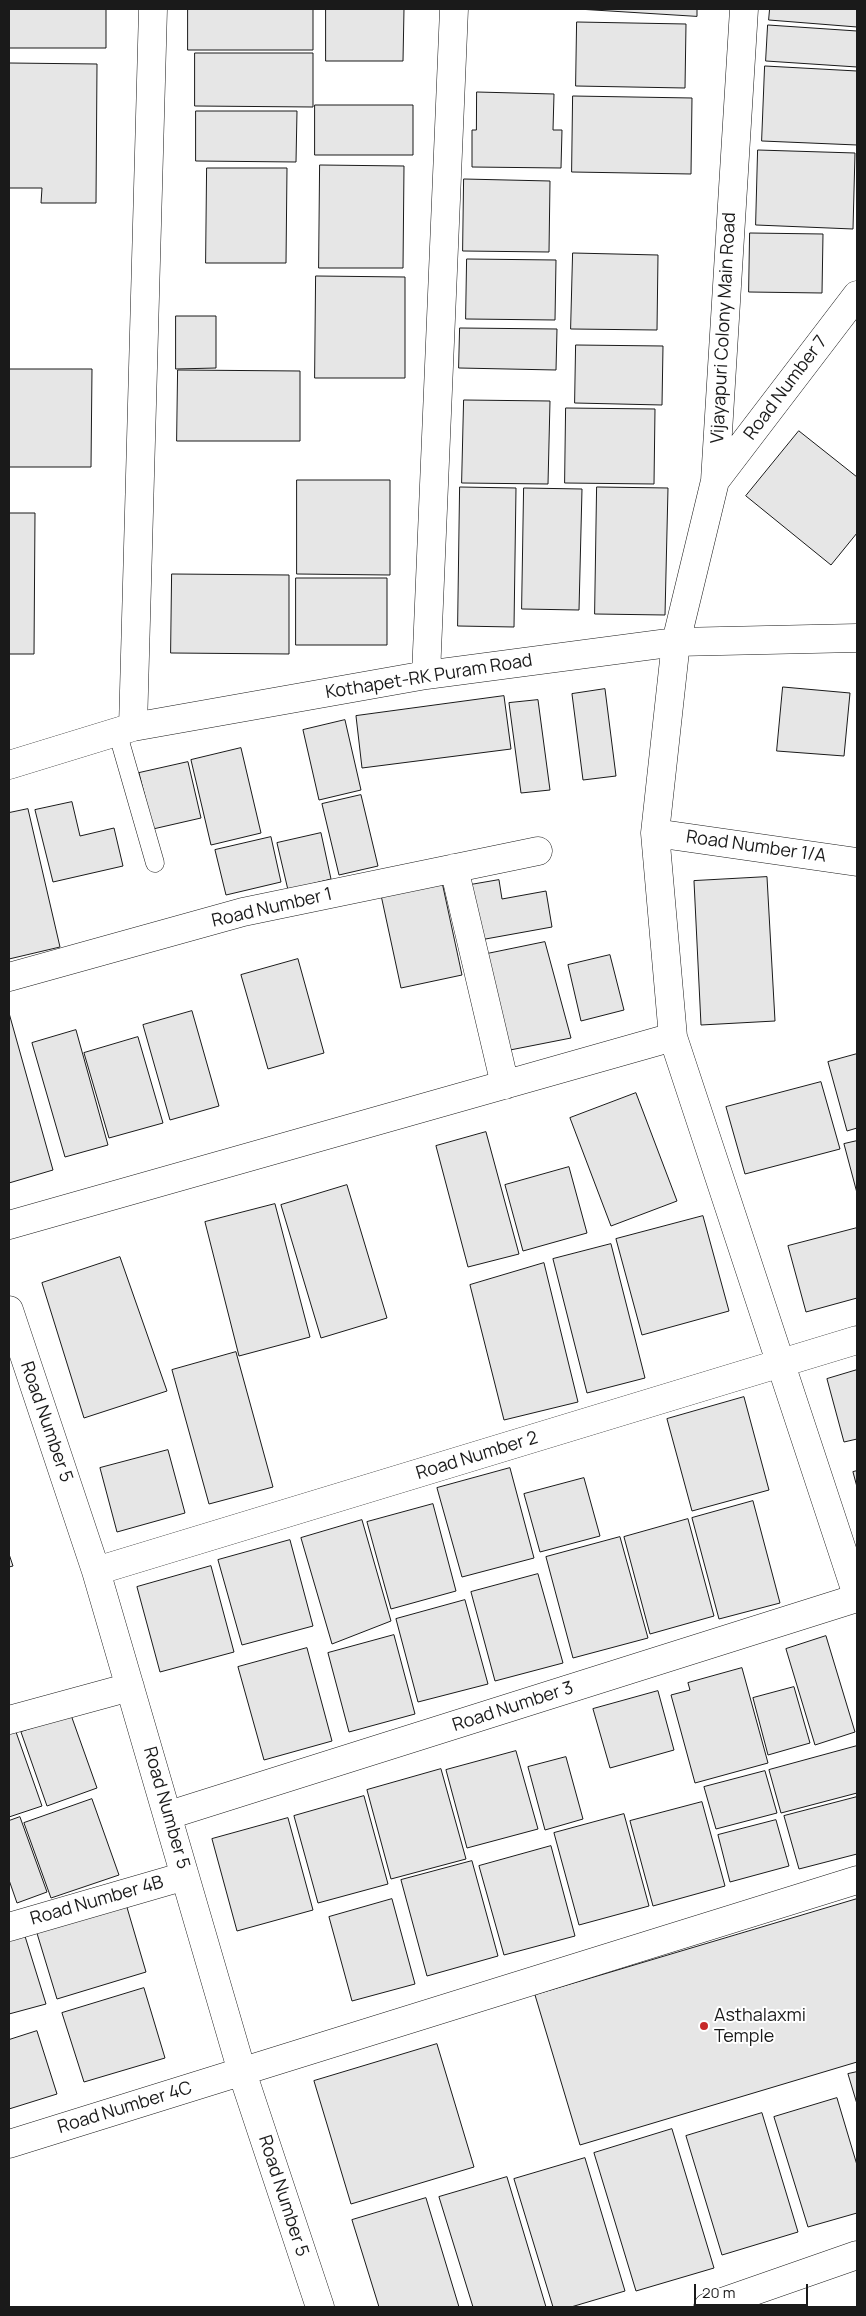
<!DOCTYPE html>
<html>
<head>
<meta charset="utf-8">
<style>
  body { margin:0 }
  #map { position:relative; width:866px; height:2316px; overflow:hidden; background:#fff; font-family:Manrope,sans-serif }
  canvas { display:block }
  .frame { position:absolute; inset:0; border:10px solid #1a1a1a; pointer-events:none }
  .scale { position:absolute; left:694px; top:2284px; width:114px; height:22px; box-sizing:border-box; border:2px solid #1a1a1a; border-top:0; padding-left:6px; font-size:15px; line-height:18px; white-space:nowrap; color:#1a1a1a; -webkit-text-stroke:4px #fff; paint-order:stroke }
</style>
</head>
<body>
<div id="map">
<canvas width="866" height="2316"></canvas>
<div class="frame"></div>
<div class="scale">20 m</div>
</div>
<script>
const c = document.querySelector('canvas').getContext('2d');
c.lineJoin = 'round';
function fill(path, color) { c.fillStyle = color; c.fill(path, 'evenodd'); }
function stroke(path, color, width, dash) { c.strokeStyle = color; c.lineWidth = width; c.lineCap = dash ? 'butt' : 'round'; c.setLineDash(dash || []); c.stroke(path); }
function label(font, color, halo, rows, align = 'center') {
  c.font = font + ' Manrope,sans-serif'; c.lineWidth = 4; c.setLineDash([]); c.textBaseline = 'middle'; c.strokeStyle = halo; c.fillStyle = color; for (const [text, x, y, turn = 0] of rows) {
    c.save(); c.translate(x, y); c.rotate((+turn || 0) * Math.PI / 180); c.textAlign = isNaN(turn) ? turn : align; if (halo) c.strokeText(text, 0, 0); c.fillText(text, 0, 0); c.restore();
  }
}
const building = new Path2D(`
  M9,9H106V48H9Z
  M188,9H313V50H188Z
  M326,9H404L403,61H326Z
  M578,9H697V16Z
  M770,9H857V27L769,20Z
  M577,22L686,24L685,88L576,86Z
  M768,25L857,31V67L766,61Z
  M195,53H313V107L195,106Z
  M9,63L97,64L96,203H41L42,188H9Z
  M765,66L857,71V145L762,141Z
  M477,92L554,94L553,130H562L561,168L472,167V130H476Z
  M573,96L692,98L691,174L572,172Z
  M315,105H413V155H315Z
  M196,111H297L296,162L196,161Z
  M758,150L855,153L853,229L756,225Z
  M320,165L404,166L403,268H319Z
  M207,168H287L286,263H206Z
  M464,179L550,181L549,252L463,251Z
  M750,233L823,234L822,293L749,292Z
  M573,253L658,255L657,330L571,329Z
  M467,259L556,260L555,320L466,319Z
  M316,276L405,277V378H315Z
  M176,316H216V368L176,369Z
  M460,328L557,329L556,370L459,368Z
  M576,345L663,346L662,405L575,403Z
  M9,369H92L91,467H9Z
  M178,370L300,371V441H177Z
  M464,400L550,401L548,484L462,483Z
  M566,408L655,409L654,484L565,483Z
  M799,431L857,477V533L831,565L746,496Z
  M297,480H390V575L297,574Z
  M460,487L516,488L514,627L458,626Z
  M597,487L668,488L665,615L595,614Z
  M524,488L582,489L579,610L522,609Z
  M9,513H35L34,654H9Z
  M172,574L289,575V654L171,653Z
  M296,578H387V645H296Z
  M783,687L850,693L844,756L777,751Z
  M605,689L616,776L583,780L572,694Z
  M504,696L511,749L362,768L356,716Z
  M538,700L550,790L521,793L509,703Z
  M345,720L361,790L319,800L303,730Z
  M241,748L261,833L211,845L191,760Z
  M188,762L201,818L153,829L139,773Z
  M361,795L378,866L339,875L322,804Z
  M72,802L80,836L114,828L123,866L53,882L35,810Z
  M28,809L60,947L9,959V813Z
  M321,833L331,879L288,890L277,843Z
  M271,837L281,882L226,895L215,850Z
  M767,877L775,1021L701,1025L694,881Z
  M499,880L502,899L546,891L552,927L480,940L470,885Z
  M442,882L462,975L401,988L381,895Z
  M545,942L571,1038L505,1051L477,956Z
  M610,955L624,1010L581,1021L568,965Z
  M298,959L324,1053L268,1069L241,975Z
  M192,1011L219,1106L170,1120L143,1025Z
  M9,1013L53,1170L9,1183Z
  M76,1030L108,1145L65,1157L32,1043Z
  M138,1037L163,1123L109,1138L84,1053Z
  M857,1054V1128L847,1131L828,1062Z
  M821,1082L840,1149L745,1174L726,1107Z
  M636,1093L677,1201L611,1226L570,1118Z
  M486,1132L519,1254L468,1267L436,1146Z
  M857,1141V1193L844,1144Z
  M569,1167L587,1233L523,1251L505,1185Z
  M347,1185L387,1318L321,1338L281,1205Z
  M275,1204L310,1337L239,1356L205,1222Z
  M703,1216L729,1311L642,1335L616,1239Z
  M857,1228V1298L806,1312L788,1246Z
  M611,1244L645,1378L587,1393L553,1259Z
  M120,1257L167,1391L84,1418L42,1283Z
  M544,1263L578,1402L504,1420L470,1285Z
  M236,1352L273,1487L209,1504L172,1370Z
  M857,1370V1439L844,1442L827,1379Z
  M744,1397L769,1490L692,1511L667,1419Z
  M168,1450L185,1513L117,1532L100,1468Z
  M510,1468L534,1558L462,1577L437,1488Z
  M857,1471V1487L853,1472Z
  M584,1478L600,1536L540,1552L524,1494Z
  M753,1501L780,1603L719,1619L692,1518Z
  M433,1504L456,1591L391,1609L367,1522Z
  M688,1519L714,1616L650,1634L624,1537Z
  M362,1520L391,1621L332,1644L301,1538Z
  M620,1537L648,1638L573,1658L546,1557Z
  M290,1540L313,1626L242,1645L218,1560Z
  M9,1554L13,1566L9,1567Z
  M211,1566L234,1652L160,1672L137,1587Z
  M538,1574L563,1663L495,1681L471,1592Z
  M465,1600L488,1684L418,1702L396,1619Z
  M394,1635L415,1714L349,1732L328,1653Z
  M826,1636L855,1732L815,1745L786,1649Z
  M307,1648L332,1741L264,1760L238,1667Z
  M742,1668L768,1763L695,1783L671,1695L690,1690L688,1683Z
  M794,1687L810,1743L768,1755L753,1698Z
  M658,1691L674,1750L610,1768L593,1709Z
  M71,1715L97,1788L47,1806L21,1732Z
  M16,1732L42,1806L9,1817V1734Z
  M857,1746V1793L781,1813L769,1770Z
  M516,1751L538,1829L467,1848L446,1770Z
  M566,1757L583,1819L545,1830L528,1767Z
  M441,1769L466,1859L391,1879L367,1790Z
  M765,1771L777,1813L716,1829L704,1787Z
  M364,1796L388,1884L318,1903L294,1816Z
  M857,1797V1854L799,1869L784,1816Z
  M92,1799L119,1875L51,1898L24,1823Z
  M702,1802L725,1886L653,1906L630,1821Z
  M624,1814L649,1906L579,1925L554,1833Z
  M20,1817L47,1892L17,1903L9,1880V1821Z
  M288,1818L313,1910L237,1931L212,1839Z
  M776,1820L789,1866L730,1882L718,1835Z
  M551,1846L575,1936L504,1955L479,1866Z
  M472,1861L498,1956L427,1976L401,1880Z
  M392,1899L415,1984L352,2001L329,1917Z
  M857,1899V2062L580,2145L535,1995Z
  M126,1904L146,1972L57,1999L36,1930Z
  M24,1933L46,2004L9,2014V1937Z
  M144,1988L165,2058L84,2082L62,2013Z
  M37,2031L57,2094L9,2109V2040Z
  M437,2044L474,2167L351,2204L314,2081Z
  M857,2072V2104L848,2074Z
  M837,2098L857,2165V2213L808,2227L774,2117Z
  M762,2113L798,2232L722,2255L686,2136Z
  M672,2129L714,2268L636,2291L594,2153Z
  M585,2158L625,2291L571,2307H553L514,2179Z
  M507,2177L546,2307H473L439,2197Z
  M426,2198L459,2307H379L352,2220Z`);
fill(building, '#e6e6e6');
stroke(building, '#1a1a1a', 1);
const lane = new Path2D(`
  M117,731L155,863`);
const street = new Path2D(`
  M744,9L715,481L676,642L655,833L673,1037L857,1595
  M715,481L857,295
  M426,675L454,9
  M133,727L153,9
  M9,765L133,727L426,675L676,642L857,638
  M655,833L857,862
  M454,868L505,1085
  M9,977L243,912L538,851
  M9,1225L673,1037
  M9,1310L96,1571L242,2072L320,2307
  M96,1571L857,1340
  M9,1720L130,1687
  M169,1815L857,1598
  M9,1927L185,1876
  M9,2144L857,1880
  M708,2307L857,2255`);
stroke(lane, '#1a1a1a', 19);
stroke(street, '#1a1a1a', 29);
stroke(lane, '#fff', 18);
stroke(street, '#fff', 28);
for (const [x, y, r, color] of [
  [704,2026,5,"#c62828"]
]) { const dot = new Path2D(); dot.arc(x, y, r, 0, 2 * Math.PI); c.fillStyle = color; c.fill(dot); stroke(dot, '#fff', 2); }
label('18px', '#1a1a1a', '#fff', [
  ["Vijayapuri Colony Main Road",724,328,-87],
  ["Road Number 7",786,388,-53],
  ["Kothapet-RK Puram Road",429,677,-9],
  ["Road Number 1/A",756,847,8],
  ["Road Number 1",272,908,-13],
  ["Road Number 5",46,1422,71],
  ["Road Number 2",477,1456,-17],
  ["Road Number 3",513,1707,-18],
  ["Road Number 5",166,1808,74],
  ["Road Number 4B",97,1901,-16],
  ["Road Number 4C",125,2108,-17],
  ["Road Number 5",283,2196,72]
]);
label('18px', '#1a1a1a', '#fff', [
  ["Asthalaxmi",714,2016],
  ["Temple",714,2037]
], 'left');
</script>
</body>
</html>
